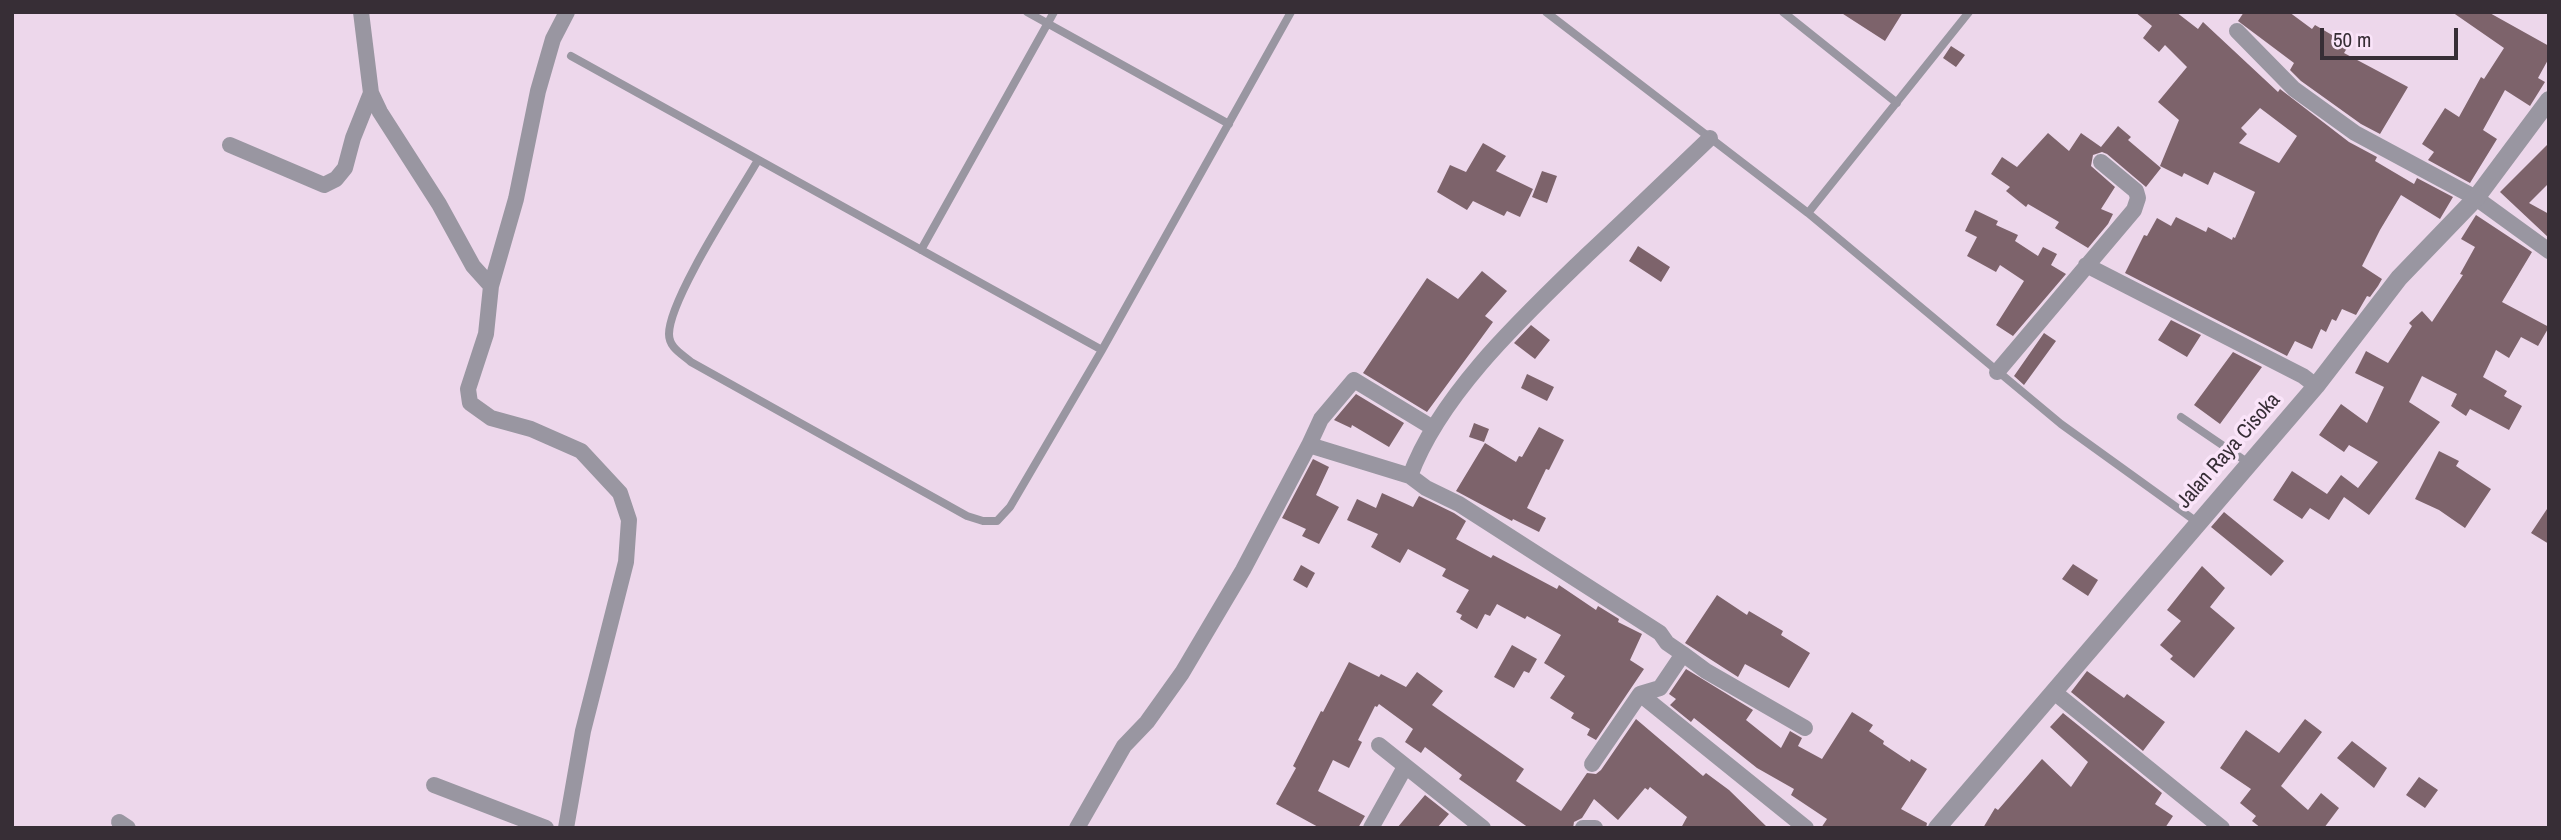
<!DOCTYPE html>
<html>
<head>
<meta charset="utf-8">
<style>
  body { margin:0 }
  #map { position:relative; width:2561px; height:840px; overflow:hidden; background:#edd7eb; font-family:"Archivo Narrow",sans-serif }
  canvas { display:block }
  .frame { position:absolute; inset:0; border:14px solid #372e36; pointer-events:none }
  .scale { position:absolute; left:2320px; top:28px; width:138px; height:32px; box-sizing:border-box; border:4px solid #372e36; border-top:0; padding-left:9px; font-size:21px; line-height:24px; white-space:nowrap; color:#372e36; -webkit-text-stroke:5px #fae4f9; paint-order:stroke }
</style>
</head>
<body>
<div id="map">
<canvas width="2561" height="840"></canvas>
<div class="frame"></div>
<div class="scale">50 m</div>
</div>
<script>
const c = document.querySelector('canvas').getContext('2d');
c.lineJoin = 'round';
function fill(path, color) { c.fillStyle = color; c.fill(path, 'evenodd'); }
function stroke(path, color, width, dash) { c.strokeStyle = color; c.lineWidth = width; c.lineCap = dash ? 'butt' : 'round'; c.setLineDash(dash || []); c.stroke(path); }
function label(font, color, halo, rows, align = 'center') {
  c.font = font + ' "Archivo Narrow",sans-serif'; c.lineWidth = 7; c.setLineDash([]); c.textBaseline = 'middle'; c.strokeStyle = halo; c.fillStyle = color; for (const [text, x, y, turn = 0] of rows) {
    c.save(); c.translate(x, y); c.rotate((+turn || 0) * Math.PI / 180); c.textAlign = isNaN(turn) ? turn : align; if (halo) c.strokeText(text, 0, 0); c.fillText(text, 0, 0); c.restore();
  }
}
fill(new Path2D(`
  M1840,12H1903L1885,41Z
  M2135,12H2176L2198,29L2203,22L2278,92L2280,89L2349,142L2377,157L2375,161L2414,184L2417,178L2453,197L2440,219L2401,195L2380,230L2362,266L2382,279L2378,286L2370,297L2367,296L2356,315L2342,309L2336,321L2332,319L2326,332L2321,329L2312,349L2295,341L2287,356L2125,273L2144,235L2147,236L2157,218L2171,226L2176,217L2206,232L2208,227L2232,240L2233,237L2235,238L2255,192L2214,172L2208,185L2184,173L2182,177L2160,166L2179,120L2158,102L2187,67L2165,45L2159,52L2143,38L2152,26ZM2260,108L2297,136L2279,163L2239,143L2247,134L2241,128Z
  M2244,12H2289L2312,29L2315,25L2349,45L2344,53L2408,87L2380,134L2361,124L2301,81L2290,70L2294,63L2238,21Z
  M2452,12H2488L2549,46V58L2538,78L2545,82L2530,106L2505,90L2483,130L2497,139L2470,183L2428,160L2434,152L2422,144L2445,108L2459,117L2481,77L2484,79L2504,48Z
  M1951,46L1965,55L1956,67L1943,58Z
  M2118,126L2131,137L2128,140L2161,168L2146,187L2107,154L2102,152L2093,155L2091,166L2115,187L2101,209L2113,214L2108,224L2088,248L2055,228L2059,222L2028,204L2026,207L2006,191L2010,187L1991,174L2002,157L2017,167L2048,133L2069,151L2081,133L2101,147Z
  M1483,143L1506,156L1496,171L1533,189L1520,217L1507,211L1504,216L1473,201L1467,210L1437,192L1450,165L1466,172Z
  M2549,143V183L2529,203L2549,214V238L2500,192Z
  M1542,171L1557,176L1547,203L1532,197Z
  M1975,210L1998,221L1996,225L2018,235L2015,241L2038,256L2043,247L2057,254L2051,265L2066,274L2013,336L1996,325L2024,281L2000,265L1996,272L1967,256L1977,237L1965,231Z
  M2476,215L2532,252L2502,302L2549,327L2538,346L2521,337L2509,358L2496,350L2483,377L2507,391L2504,396L2522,406L2509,430L2470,409L2466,416L2451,406L2457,394L2422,376L2409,402L2440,422L2369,515L2344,497L2329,520L2310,508L2302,519L2273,500L2292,471L2327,494L2341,475L2358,488L2378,462L2349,445L2344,452L2319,435L2341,404L2367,423L2384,387L2355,373L2366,351L2388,363L2412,326L2409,323L2422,311L2432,322L2463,275L2460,274L2475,247L2461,239Z
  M1638,246L1670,267L1661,282L1629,261Z
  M1482,271L1507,291L1485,316L1493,322L1427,412L1363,373L1427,278L1458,299Z
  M2171,320L2201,335L2187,357L2158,340Z
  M1531,325L1550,340L1535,359L1514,343Z
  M2044,333L2056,341L2024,385L2014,376Z
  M2233,352L2262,367L2220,424L2194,405Z
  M1527,374L1554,387L1547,401L1521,388Z
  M1356,394L1404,423L1389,447L1352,425L1351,428L1334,420Z
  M1474,423L1489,429L1484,442L1469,437Z
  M1539,427L1564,440L1549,470L1546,469L1527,508L1546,518L1539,532L1513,519L1512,521L1456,491L1485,443L1516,462L1519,456L1522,457Z
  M2439,451L2459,461L2456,466L2491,489L2465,528L2439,510L2415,499Z
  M1313,459L1329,467L1316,495L1339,507L1319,544L1302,536L1306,529L1282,518Z
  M1382,493L1413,507L1419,496L1454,513L1466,521L1456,539L1491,558L1493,555L1557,589L1559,585L1596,610L1598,606L1619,619L1618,622L1642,634L1630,660L1644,669L1596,740L1587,735L1590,729L1571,718L1574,713L1550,698L1565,676L1544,663L1561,635L1527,616L1525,619L1497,604L1490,616L1485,614L1477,629L1460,619L1462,615L1456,612L1469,590L1442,576L1446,569L1408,549L1400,563L1371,547L1378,534L1347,520L1357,499L1376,508Z
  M2549,506V544L2531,533Z
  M2224,512L2284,561L2271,576L2211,527Z
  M2073,564L2098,580L2088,596L2062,579Z
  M1301,565L1315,573L1307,588L1293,580Z
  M2202,566L2225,588L2210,607L2235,628L2194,678L2170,659L2173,656L2160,645L2181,621L2167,610Z
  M1717,595L1747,615L1749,611L1783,631L1781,635L1810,653L1789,688L1745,664L1738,677L1685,643Z
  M1512,645L1537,659L1529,673L1524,671L1514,688L1494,677Z
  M1349,662L1379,677L1381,674L1406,687L1417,672L1443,691L1432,705L1524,769L1516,781L1561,811L1587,773L1596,774L1601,770L1636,719L1703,776L1706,773L1729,790L1768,828H1681L1687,817L1650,787L1648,790L1645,788L1618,820L1594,799L1582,818L1574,822L1573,828H1529L1459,779L1462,775L1425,747L1421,753L1405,742L1413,729L1379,704L1377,707L1375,706L1358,740L1362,742L1349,768L1333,760L1318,791L1365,816L1358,828H1320L1276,804L1296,768L1293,766L1321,711L1323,712Z
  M1686,669L1753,710L1746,720L1781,748L1790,731L1802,738L1798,746L1822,759L1852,712L1873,725L1869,731L1884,741L1883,744L1910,762L1911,759L1927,769L1901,809L1927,823L1926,828H1821L1827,819L1791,795L1794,789L1757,768L1694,718L1691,722L1670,705L1676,699L1669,694Z
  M2087,671L2124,698L2127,694L2165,722L2143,751L2071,692Z
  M2063,713L2162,793L2155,804L2173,816L2165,828H1983L1995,808L1998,810L2042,759L2071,787L2088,762L2050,727Z
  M2305,719L2322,732L2281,786L2308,810L2321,793L2339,808L2324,828H2261L2252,821L2256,816L2240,803L2251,789L2220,768L2246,730L2279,753Z
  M2352,741L2387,768L2374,788L2337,758Z
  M2419,777L2438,790L2425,808L2406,795Z
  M1425,795L1449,814L1437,828H1397Z`), '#7d636b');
stroke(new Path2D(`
  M1027,12L1229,124
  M1546,12L1808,213L2061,424L2197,522
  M1783,12L1897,103
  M571,56L1102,350
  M758,160C738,195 669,299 669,334C669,348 682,354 691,362L967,516L983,521H997L1010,507L1102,350L1291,12
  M1808,213L1969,12
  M921,250L1054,12
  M2181,417L2250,464`), '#9996a1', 8);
stroke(new Path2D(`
  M361,12L371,93L380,112L439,204L473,266L491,286
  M2237,31L2294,89L2355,133L2476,198L2549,251
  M230,145L324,185L336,179L345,168L353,138L371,93
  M2086,265L2303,376L2316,386
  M1997,372L2134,210L2138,198L2136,191L2101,162
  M1309,445L1321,419L1354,380L1433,428
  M1410,476C1440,394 1523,317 1586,256C1628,217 1669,177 1710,138
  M1683,654L1706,671L1805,728
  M2054,692L2222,828
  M1379,745L1483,828
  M1592,764L1640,694
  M434,785L546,828
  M119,822L128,828
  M566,828L583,731L626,562L629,520L620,493L581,451L531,429L491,418L470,403L468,389L486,334L491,286L516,199L538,91L553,39L567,12
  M1077,828L1124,746L1147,722L1182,673L1243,570L1309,445L1410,476L1426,488L1459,504L1660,633L1667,643L1683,654L1660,688L1640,694L1806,828
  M1371,828L1405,767
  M1583,828H1595`), '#9996a1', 16);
stroke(new Path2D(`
  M1937,828L2316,386L2399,278L2476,198L2549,100`), '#9996a1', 18);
label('21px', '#372e36', '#fae4f9', [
  ["Jalan Raya Cisoka",2229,451,-49]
]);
</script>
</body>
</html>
